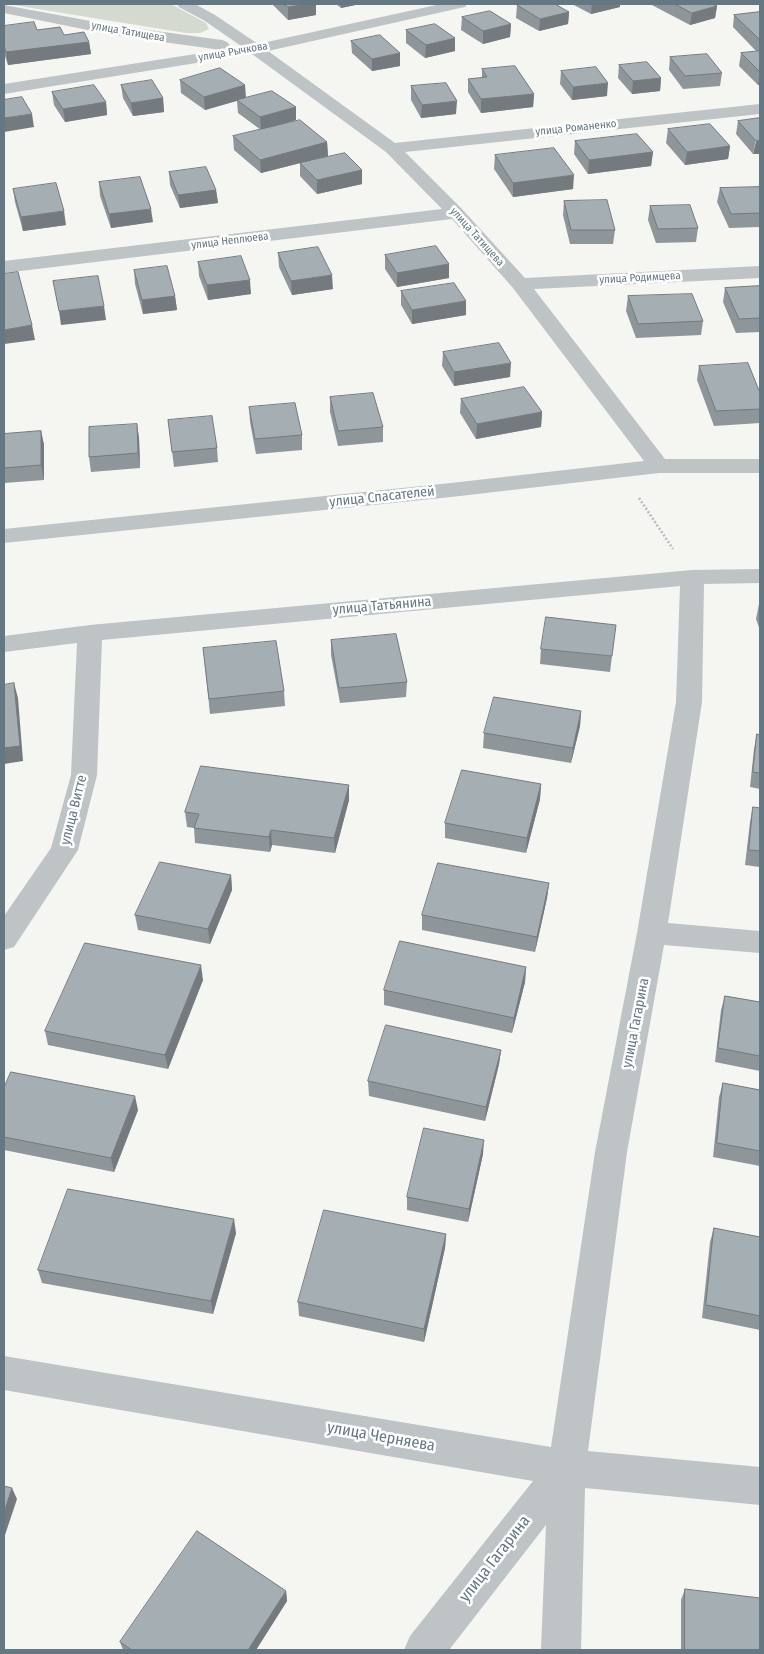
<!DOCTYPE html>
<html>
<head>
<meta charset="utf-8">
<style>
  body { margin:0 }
  #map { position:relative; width:764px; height:1654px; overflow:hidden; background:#f5f5f1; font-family:"Fira Sans Condensed",sans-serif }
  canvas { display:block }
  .frame { position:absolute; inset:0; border:5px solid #647883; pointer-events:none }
</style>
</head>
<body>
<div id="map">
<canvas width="764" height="1654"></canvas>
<div class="frame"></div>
</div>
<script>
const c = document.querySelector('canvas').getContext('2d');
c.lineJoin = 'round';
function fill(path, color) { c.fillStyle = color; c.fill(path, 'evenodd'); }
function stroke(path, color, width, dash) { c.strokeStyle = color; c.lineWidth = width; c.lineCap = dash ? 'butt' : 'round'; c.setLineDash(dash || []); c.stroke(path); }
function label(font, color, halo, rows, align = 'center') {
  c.font = font + ' "Fira Sans Condensed",sans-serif'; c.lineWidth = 5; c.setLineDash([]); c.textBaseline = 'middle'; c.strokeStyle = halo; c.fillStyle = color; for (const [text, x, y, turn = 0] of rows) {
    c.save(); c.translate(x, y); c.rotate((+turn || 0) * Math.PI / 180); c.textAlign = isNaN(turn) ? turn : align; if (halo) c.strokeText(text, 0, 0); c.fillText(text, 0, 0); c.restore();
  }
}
fill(new Path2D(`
  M7,4H171L206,23L209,29L200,33H186Z`), '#d5dad0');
stroke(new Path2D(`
  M639,498L673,549`), '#b8bbbd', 2.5, [2, 2]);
fill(new Path2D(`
  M177,4H195L215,15L258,44L441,4H467L465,7L460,8L268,51L395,143L760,104V114L405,152L462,209L525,278L760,266V278L534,289L665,459H760V473H659L451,497L4,543V529L451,483L644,461L513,288L452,219L4,273V261L442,209L386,152L252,54L4,94V84L221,50L112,35L4,13V5L112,25L222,40L227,42L230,45L224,49L241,46L205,21L179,7Z
  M760,569V583L704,584L702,702L668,923L760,931V953L664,945L627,1152L588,1451L760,1467V1505L585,1488L581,1650H541L546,1525L449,1650H404L410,1636L533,1481L4,1390V1356L551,1447L595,1152L637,933L676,702L680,586L102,640L97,775L78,850L14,947L4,950V916L51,848L71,775L77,643L4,652V636L90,625L692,570Z`), '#bec3c6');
fill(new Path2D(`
  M272,4H316V15L288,20Z
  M336,4H360L341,8Z
  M572,4H620V7L591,14Z
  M650,4H713L717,6L715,18L690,25Z
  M517,5L569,12L568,24L539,31L516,18Z
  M760,12V85H758L739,66L741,53L757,52L733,27L734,15Z
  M462,17L511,24L510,37L483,44L461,30Z
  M4,26L37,30L64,35L89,42L91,54L8,65L4,53Z
  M406,30L455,51L425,58L406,43Z
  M351,41L400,66L372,71L352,53Z
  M670,57L722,73L720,86L683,89L669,70Z
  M619,65L661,78L660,91L632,94L618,78Z
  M482,69L534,94L533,107L481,113L468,92V79L482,78Z
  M561,71L607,96L572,100L560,84Z
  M180,80L246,98L296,107V120L276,126L327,142L328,156L308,161L362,170V184L317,194L300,176V163L261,173L234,150L233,136L261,130L238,113L237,101L205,110L181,93Z
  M121,85L163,98L164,112L133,116L123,98Z
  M411,86L456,114L421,118L411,100Z
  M52,92L106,102L107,115L65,122L54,105Z
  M760,118L753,154L736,134L738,121Z
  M668,129L730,146L728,159L685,165L666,143Z
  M575,141L653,152L651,166L588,174L574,154Z
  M495,155L573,189L513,197L494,169Z
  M169,172L216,190L218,203L180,208L170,185Z
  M99,182L153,222L111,228L100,196Z
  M760,187V227L729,228L717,202L720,188Z
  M13,189L66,225L23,231L15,202Z
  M564,201L615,230L613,244H570L563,215Z
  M650,206L698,228L696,242L656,243L648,220Z
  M278,253L333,289L292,295L279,267Z
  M385,255L449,264V278L397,287L385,269Z
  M198,262L251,294L208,300L199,276Z
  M134,270L175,296L177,310L143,314L135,284Z
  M760,286V332L736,333L723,302L725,288Z
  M401,291L466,301V315L412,324L401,305Z
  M628,296L703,321L701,335L636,338L626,311Z
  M443,352L510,377L454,386L442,366Z
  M699,366L760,393V423L714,426L697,380Z
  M330,397L383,427V442L338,446L330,412Z
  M461,399L542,412L541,427L476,439L460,413Z
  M249,407L302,435V450L256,454L250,422Z
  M168,420L217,448L218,462L174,467Z
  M137,424L139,438L140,468L91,472L89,457Z
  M41,431L44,445V480L4,483V434Z
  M759,604H760V630L756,619Z
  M331,640L407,682L406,697L340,703L331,655Z
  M203,648L284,691L285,706L210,714Z
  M541,649L612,656L610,672L540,664Z
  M581,711L580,726L571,763L483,748L484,733Z
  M757,734L760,735V789L750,787L754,749Z
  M541,784L540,799L526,853L445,838V823Z
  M349,785V800L335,853L272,845L270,852L195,843L194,828L187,827L185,812Z
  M753,807L760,808V867L745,865L750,822Z
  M231,875L232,890L210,944L138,930L135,915Z
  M549,883L547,898L535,952L422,930V915Z
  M526,967L525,982L512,1033L384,1005V990Z
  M203,980L168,1069L48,1045L45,1031Z
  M725,996L760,1002V1071L715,1062L721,1010Z
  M501,1050L499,1064L485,1121L369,1096L368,1081Z
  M723,1083L760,1090V1166L713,1157L719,1097Z
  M4,1088L138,1110L114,1172L4,1150Z
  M483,1154L468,1222L407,1210V1197Z
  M714,1228L760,1237V1330L702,1318L710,1242Z
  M236,1233L213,1314L42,1283L38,1270Z
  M446,1234L445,1248L424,1342L299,1316L298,1302Z
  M685,1589L760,1650H681V1600Z
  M286,1591L287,1601L256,1650H123L120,1642Z`), '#8e969a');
fill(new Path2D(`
  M309,4H316V15L288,20V7Z
  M341,4H360L341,8Z
  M592,4H620V7L591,14Z
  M717,6L715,18L690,25L692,13Z
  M569,12L568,24L539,31L540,19Z
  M511,24L510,37L483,44V31Z
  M455,38V51L425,58L426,45Z
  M89,42L91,54L8,65L6,52Z
  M400,53V66L372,71V59Z
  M760,72V85H758Z
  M661,78L660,91L632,94L633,81Z
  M608,83L607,96L572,100L573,87Z
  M245,85L246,98L205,110L204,97Z
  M534,94L533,107L481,113V99Z
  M163,98L164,112L133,116L131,103Z
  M457,101L456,114L421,118L422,105Z
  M106,102L107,115L65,122L63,109Z
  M296,107V120L261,130L260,117Z
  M32,114L34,127L4,132V118Z
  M760,140V154H753L756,141Z
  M327,142L328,156L261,173L260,160Z
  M730,146L728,159L685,165L687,152Z
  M653,152L651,166L588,174L589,160Z
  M362,170V184L317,194V180Z
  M574,175L573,189L513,197V183Z
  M216,190L218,203L180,208L178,195Z
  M151,209L153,222L111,228L109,214Z
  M64,211L66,225L23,231L21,217Z
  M449,264V278L397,287V273Z
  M332,275L333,289L292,295L291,281Z
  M250,280L251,294L208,300L207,285Z
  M175,296L177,310L143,314L142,300Z
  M466,301V315L412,324V310Z
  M104,306L106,320L61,325L59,311Z
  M32,325L35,340L4,344V330Z
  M511,363L510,377L454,386V372Z
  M542,412L541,427L476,439L477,424Z
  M137,424L139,438L140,468L138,453Z
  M41,431L44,445V480L41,465Z
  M14,683L18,698L23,761L4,764V748Z
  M581,711L580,726L571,763L573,748Z
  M541,784L540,799L526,853L527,838Z
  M349,785V800L335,853L334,838Z
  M271,830L272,845L270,852L269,837Z
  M231,875L232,890L210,944L208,929Z
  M549,883L547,898L535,952L537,937Z
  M201,965L203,980L168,1069L165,1055Z
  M526,967L525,982L512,1033L514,1018Z
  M501,1050L499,1064L485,1121L486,1107Z
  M135,1096L138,1110L114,1172L111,1158Z
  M484,1140L483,1154L468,1222L469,1209Z
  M234,1219L236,1233L213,1314L211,1301Z
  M446,1234L445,1248L424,1342V1329Z
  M12,1488L17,1499L4,1538V1512Z
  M286,1591L287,1601L256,1650H248Z`), '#747a7d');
const building = new Path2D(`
  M284,4H309L288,7Z
  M523,4H555L569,12L540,19L517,5Z
  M675,4H713L717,6L692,13Z
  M490,11L511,24L483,31L462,17Z
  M760,12V40L734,15Z
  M34,22L37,30L60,27L64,35L84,32L89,42L6,52L4,46V26Z
  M435,24L455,38L426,45L406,30Z
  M380,35L400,53L372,59L351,41Z
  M760,51V72L741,53Z
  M707,54L722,73L685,76L670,57Z
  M647,62L661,78L633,81L619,65Z
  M515,66L534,94L481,99L468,79L487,77L482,69Z
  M596,67L608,83L573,87L561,71Z
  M220,68L245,85L204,97L180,80Z
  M152,80L163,98L131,103L121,85Z
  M446,83L457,101L422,105L411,86Z
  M94,85L106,102L63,109L52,92Z
  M272,91L296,107L260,117L237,100Z
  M22,97L32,114L4,118V100Z
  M760,118V140L756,141L738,121Z
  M300,120L327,142L260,160L233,136Z
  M710,124L730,146L687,152L668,129Z
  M637,134L653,152L589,160L575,141Z
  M554,148L574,175L513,183L495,155Z
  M345,153L362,170L317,180L300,163Z
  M206,167L216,190L178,195L169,172Z
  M140,177L151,209L109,214L99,182Z
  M56,183L64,211L21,217L13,189Z
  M760,187V213L731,214L720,188Z
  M607,200L615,230H571L564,201Z
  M690,205L698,228L658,229L650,206Z
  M436,246L449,264L397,273L385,255Z
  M318,247L332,275L291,281L278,253Z
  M241,256L250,280L207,285L198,262Z
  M167,266L175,296L142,300L134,270Z
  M18,272L32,325L4,330V274Z
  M98,276L104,306L59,311L53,281Z
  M454,283L466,301L412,310L401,291Z
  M760,286V318L739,319L725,288Z
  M692,294L703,321L638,324L628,296Z
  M499,343L511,363L454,372L443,352Z
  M748,363L760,393V409L716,411L699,366Z
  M524,387L542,412L477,424L461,399Z
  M373,393L383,427L338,431L330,397Z
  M295,403L302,435L255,439L249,407Z
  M212,416L217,448L172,452L168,420Z
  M137,424L138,453L89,457V427Z
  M41,431V465L4,468V434Z
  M546,617L616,625L612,656L541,649Z
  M396,634L407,682L339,688L331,640Z
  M276,641L284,691L209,699L203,648Z
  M14,683L20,746L4,748V685Z
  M494,697L581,711L573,748L484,733Z
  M757,734L760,735V773L753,772Z
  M201,766L349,785L334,838L271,830L269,837L194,828L199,814L185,812Z
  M462,770L541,784L527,838L445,823Z
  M753,807L760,808V851L749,850Z
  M160,862L231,875L208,929L135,915Z
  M438,863L549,883L537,937L422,915Z
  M400,941L526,967L514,1018L384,990Z
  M85,943L201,965L165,1055L45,1031Z
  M725,996L760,1002V1056L718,1048Z
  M386,1025L501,1050L486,1107L368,1081Z
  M11,1072L135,1096L111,1158L4,1137V1088Z
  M723,1083L760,1090V1151L717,1143Z
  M424,1128L484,1140L469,1209L407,1197Z
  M68,1189L234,1219L211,1301L38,1270Z
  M324,1210L446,1234L424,1329L298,1302Z
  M714,1228L760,1237V1316L706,1305Z
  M4,1486L12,1488L4,1512Z
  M197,1531L286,1591L248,1650H132L120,1642Z
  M685,1589L760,1598V1650H685Z`);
fill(building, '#a5afb3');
stroke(building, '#747a7d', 1);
label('11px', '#647883', '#fff', [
  ["улица Татищева",128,32,10],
  ["улица Рычкова",233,52,-10],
  ["улица Романенко",576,128,-6],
  ["улица Татищева",477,237,48],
  ["улица Неплюева",230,241,-7],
  ["улица Родимцева",640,278,-3]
]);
label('14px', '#647883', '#fff', [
  ["улица Спасателей",382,497,-6],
  ["улица Татьянина",382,606,-5],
  ["улица Витте",74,810,-76],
  ["улица Гагарина",636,1023,-79]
]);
label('16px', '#647883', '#fff', [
  ["улица Черняева",381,1437,10],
  ["улица Гагарина",495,1559,-52]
]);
</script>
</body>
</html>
